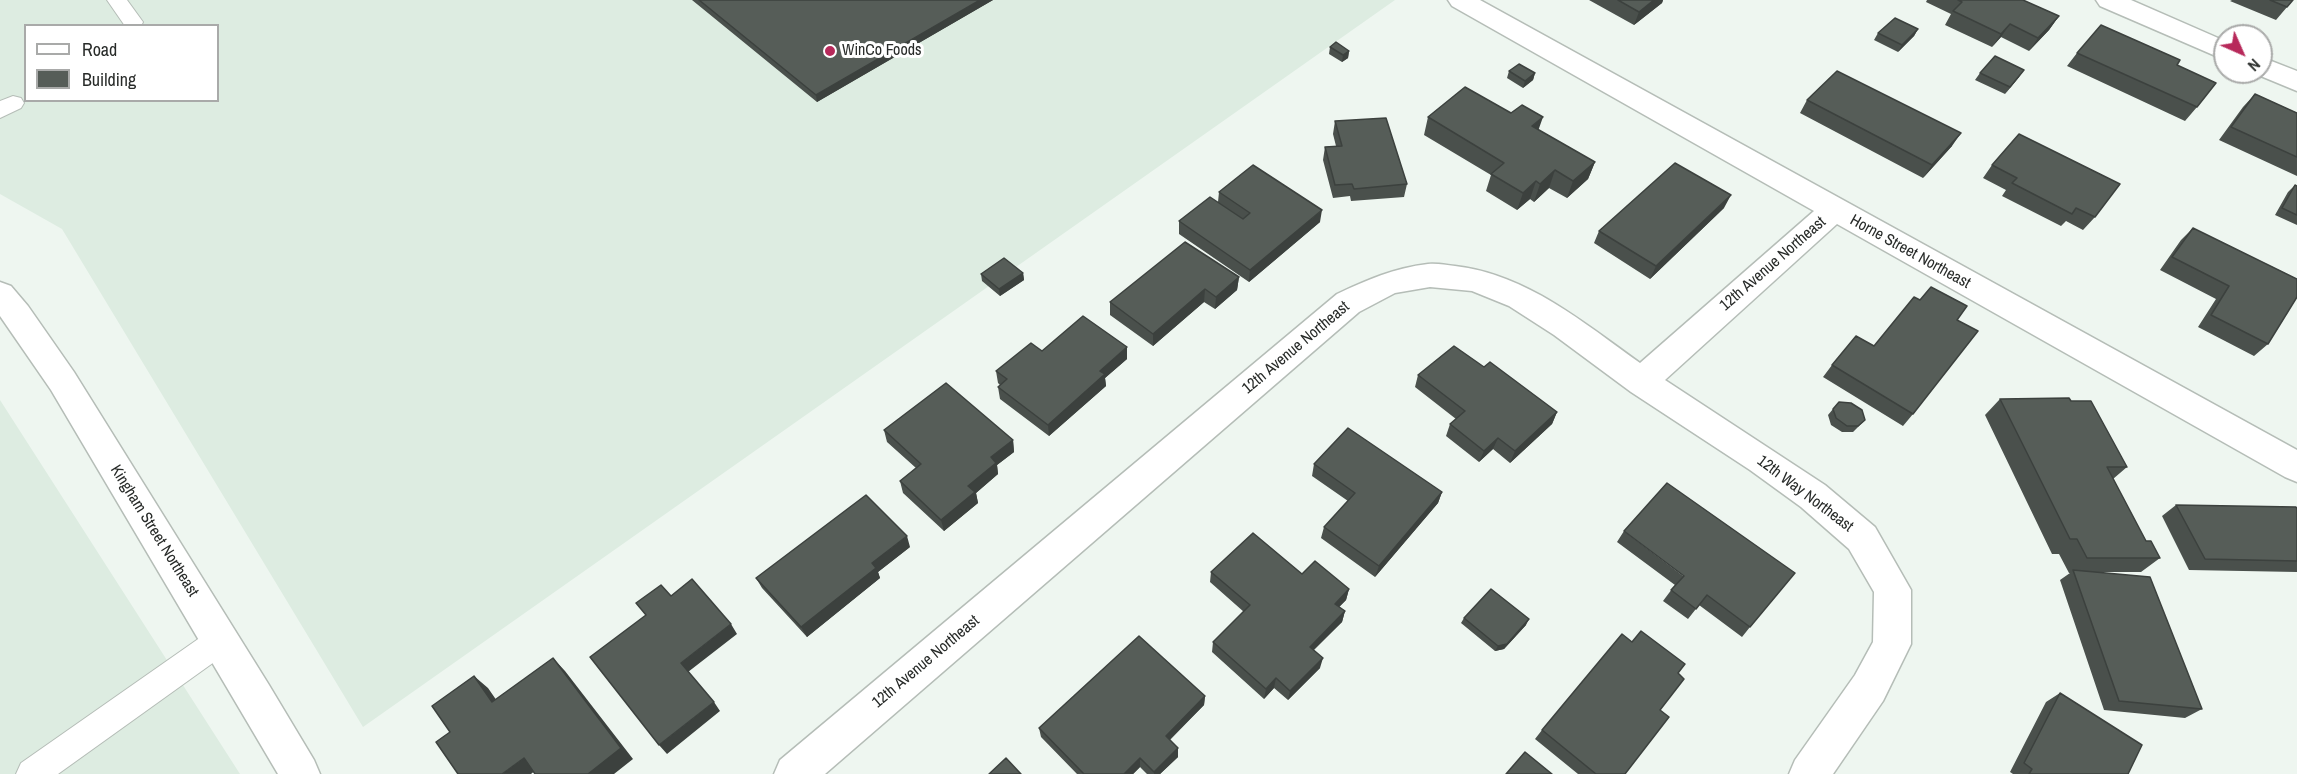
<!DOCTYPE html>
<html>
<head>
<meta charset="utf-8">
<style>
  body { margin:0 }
  #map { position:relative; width:2297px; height:774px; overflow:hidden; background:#eef6f0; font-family:"Archivo Narrow",sans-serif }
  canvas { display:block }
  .legend { position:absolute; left:24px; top:24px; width:195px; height:78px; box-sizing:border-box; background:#fff; border:2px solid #a9aaa9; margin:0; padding:8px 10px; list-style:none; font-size:18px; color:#282b29 }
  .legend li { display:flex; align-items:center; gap:12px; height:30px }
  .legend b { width:30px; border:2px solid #a9aaa9 }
  .north { position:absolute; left:2213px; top:24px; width:60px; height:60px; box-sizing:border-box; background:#fff; border:2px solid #a9aaa9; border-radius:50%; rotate:135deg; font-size:16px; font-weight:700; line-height:24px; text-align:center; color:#282b29 }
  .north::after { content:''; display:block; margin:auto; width:21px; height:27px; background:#b7295a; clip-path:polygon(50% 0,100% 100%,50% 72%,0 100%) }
</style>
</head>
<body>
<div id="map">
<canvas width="2297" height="774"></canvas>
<ul class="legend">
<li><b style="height:8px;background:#fff"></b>Road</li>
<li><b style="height:16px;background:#565d58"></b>Building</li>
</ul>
<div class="north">N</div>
</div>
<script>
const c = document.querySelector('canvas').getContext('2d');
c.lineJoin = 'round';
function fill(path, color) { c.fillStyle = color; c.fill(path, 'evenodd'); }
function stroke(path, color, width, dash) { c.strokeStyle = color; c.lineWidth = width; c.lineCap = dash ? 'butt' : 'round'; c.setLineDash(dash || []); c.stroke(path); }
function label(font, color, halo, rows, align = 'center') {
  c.font = font + ' "Archivo Narrow",sans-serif'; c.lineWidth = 6; c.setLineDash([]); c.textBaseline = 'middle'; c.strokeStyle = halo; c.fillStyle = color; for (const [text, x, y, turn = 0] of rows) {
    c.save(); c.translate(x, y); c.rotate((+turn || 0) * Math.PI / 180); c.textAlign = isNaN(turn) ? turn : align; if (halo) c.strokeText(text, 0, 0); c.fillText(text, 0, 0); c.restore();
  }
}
fill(new Path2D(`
  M0,0H1395L363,727L62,229L0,194ZM26,26H218V100H26Z
  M0,400L240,774H0Z`), '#ddece1');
const lane = new Path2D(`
  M107,0H127L143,22L141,26H125Z
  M13,96L21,98L24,103L21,108L0,118V101Z
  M221,626L231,630L236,640L231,650L58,774H16L21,763L211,630Z`);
const street = new Path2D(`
  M1448,0H1480L2297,450V482L2285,477L1837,224L1665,380L1825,485L1875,527L1911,590V644L1883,701L1833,774H1789L1795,760L1855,675L1873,642L1874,592L1849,549L1801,507L1750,470L1631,392L1554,335L1509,306L1472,291L1430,287L1395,293L1359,312L825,774H774L780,760L1337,294C1367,280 1394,268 1428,264C1436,263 1446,265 1455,266C1526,274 1584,323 1640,363L1814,211L1452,6Z
  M2096,0H2131L2225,41V60L2100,6Z
  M2261,57L2297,71V91L2251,72H2261Z
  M0,282L11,286L28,306L74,372L269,685L314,760L320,774H278L51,390L0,316Z`);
stroke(lane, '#b5bdb7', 2);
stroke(street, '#b5bdb7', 3);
fill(lane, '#fff');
fill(street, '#fff');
fill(new Path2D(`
  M692,0H993L817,102Z
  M1589,0H1663L1662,3L1634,25Z
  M1927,0H2023L2059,16L2049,30L2029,51L2001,37L1992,47L1945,25L1951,14L1926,2Z
  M2232,0H2293L2276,20L2230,1Z
  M1918,29L1914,36L1898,52L1874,40L1878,33Z
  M1330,47L1349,51L1348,58L1342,62L1329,54Z
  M2077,53L2197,107L2185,121L2067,66Z
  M1509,71L1535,73L1533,80L1523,88L1507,78Z
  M1980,73L2019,77L2005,94L1975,80Z
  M2255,94L2297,113V176L2219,140L2243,107Z
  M1807,100L1952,146L1923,178L1800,113Z
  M1428,117L1538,130L1595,162L1588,179L1567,198L1549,188L1534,202L1530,199L1517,210L1486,191L1491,175L1424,135Z
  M1335,121L1407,184L1404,197L1351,201L1350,196L1333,198L1323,160L1325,147L1336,146L1333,134Z
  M1992,165L2095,217L2083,230L2066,221L2061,226L2002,196L2006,190L1983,178Z
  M2295,185L2297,186V225L2275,215L2288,192Z
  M1219,192L1320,222L1249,282L1179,234V221L1218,202Z
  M1724,208L1650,279L1594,243L1599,231Z
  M2193,228L2268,344L2254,356L2198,327L2216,299L2160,270L2181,240Z
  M1023,273L1024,280L1000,296L982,281L981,274Z
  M1239,277L1237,290L1215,309L1204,302L1153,346L1110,315V302Z
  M1957,320L1913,414L1903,426L1823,377L1832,365L1874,346Z
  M1042,351L1127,359L1105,378L1106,386L1049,436L1000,399L998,387L1000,385L998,383L996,371Z
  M1484,367L1557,412L1552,424L1510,463L1493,449L1479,462L1446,436L1450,424L1456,419L1415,387L1418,375Z
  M2000,399L2071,401L2127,467L2113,479L2146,541L2160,558L2141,572H2098L2202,709L2185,718L2104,710L2060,580L2070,573H2069L2059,554H2052L1985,415Z
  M1833,409L1865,420L1853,432H1842L1831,425L1828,415Z
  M884,430L1013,440L1014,452L997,465L998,474L976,493L978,503L944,531L903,493L900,481L916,468L887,442Z
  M1314,464L1442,492L1438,503L1375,577L1321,538L1324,527L1348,501L1312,476Z
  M2176,505L2297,509V572L2189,570L2162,516Z
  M1624,531L1750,627L1742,637L1699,605L1688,619L1663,601L1675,585L1617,542Z
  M910,547L878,572L880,578L807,637L762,588L756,578Z
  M1211,572L1302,574L1349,589L1346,600L1339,607L1345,611L1342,622L1314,650L1320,668L1288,700L1274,688L1264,699L1212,652L1213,642L1244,612L1210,582Z
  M1464,618L1526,625L1504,649L1495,651L1461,623Z
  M1632,642L1678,673L1625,774H1578L1535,739L1542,730Z
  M2060,693L2128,774H2013L2010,772L2046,702Z
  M1205,696L1204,705L1170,740L1178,757L1160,774H1147L1140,767L1133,774H1077L1041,737L1039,728Z`), '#4a504c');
fill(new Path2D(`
  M980,0H993L817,102L816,95Z
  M1654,0H1663L1662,3L1634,25L1639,12Z
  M2059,16L2049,30L2029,51L2038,38Z
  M2010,24L2001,37L1992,47L2001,34Z
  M1918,29L1914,36L1898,52L1902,45Z
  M1349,51L1348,58L1342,62L1343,55Z
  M2024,70L2019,77L2005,94L2010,87Z
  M1535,73L1533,80L1523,88L1525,81Z
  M1543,117L1537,134L1532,126Z
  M1961,133L1952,146L1923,178L1932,165Z
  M1595,162L1588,179L1567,198L1573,181Z
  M1555,170L1549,188L1534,202L1540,184Z
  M1536,181L1530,199L1517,210L1523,193Z
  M1731,195L1724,208L1650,279L1656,266Z
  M1322,210L1320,222L1249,282L1250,270Z
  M1023,273L1024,280L1000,296L999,289Z
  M1239,277L1237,290L1215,309L1216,297Z
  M1205,289L1204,302L1153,346V334Z
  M1127,347V359L1105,378L1106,386L1049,436L1048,425L1100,371Z
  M1557,412L1552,424L1510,463L1515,451Z
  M1498,438L1493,449L1479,462L1484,451Z
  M1013,440L1014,452L997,465L998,474L976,493L978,503L944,531L941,520L991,457Z
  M1442,492L1438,503L1375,577L1379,566Z
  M907,536L910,547L878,572L880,578L807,637L801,627L872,563Z
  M1349,589L1346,600L1332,614L1335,604Z
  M1345,611L1342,622L1307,656L1310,647Z
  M1529,619L1526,625L1504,649L1495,651L1498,646Z
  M731,624L737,634L688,672L681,663Z
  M553,658L565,671L633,759L614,774H588Z
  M1323,658L1320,668L1288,700L1290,691Z
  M474,676L488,688L506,714L492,702Z
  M1276,678L1274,688L1264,699L1266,689Z
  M1205,696L1204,705L1165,744L1166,736Z
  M714,702L720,711L667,754L659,745Z
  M1178,748V757L1160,774H1154V772Z
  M524,758L537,769L531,774H502Z
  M1140,758V767L1133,774H1124Z`), '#3c413e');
const building = new Path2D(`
  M699,0H980L816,95Z
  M1618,0H1654L1639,12Z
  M1958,0H2023L2059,16L2038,38L2010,24L2001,34L1953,11L1962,2Z
  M2270,0H2293L2287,7Z
  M1895,18L1918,29L1902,45L1878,33Z
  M2101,25L2180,60L2177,65L2216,83L2197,107L2077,53Z
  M1336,42L1349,51L1343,55L1330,47Z
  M1995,56L2024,70L2010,87L1980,73Z
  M1519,64L1535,73L1525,81L1509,71Z
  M1837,71L1961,133L1932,165L1807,100Z
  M1465,87L1511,113L1522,105L1543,117L1532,126L1595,162L1573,181L1555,170L1540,184L1536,181L1523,193L1491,174L1504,163L1428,117Z
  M2255,94L2297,113V157L2231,127Z
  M1386,118L1407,184L1354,189L1352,184L1335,185L1325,147L1342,146L1335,121Z
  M2019,134L2120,184L2095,217L2076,208L2072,214L2012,183L2017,178L1992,165Z
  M1675,163L1731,195L1656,266L1599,231Z
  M1253,165L1322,210L1250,270L1179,221L1210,197L1243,219L1250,213L1219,192Z
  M2295,185L2297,186V215L2282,208Z
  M2193,228L2297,279V297L2268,344L2211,315L2229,286L2172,257Z
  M1185,242L1239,277L1216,297L1205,289L1153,334L1110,302Z
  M1004,258L1023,273L999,289L981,274Z
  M1931,287L1967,306L1957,320L1978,331L1913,414L1832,365L1856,336L1874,346L1914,297L1920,300Z
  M1083,316L1127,347L1100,371L1105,374L1048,425L998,387L1007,379L996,371L1031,343L1042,351Z
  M1454,346L1484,367L1490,362L1557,412L1515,451L1498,438L1484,451L1450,424L1465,411L1418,375Z
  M946,383L1013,440L991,457L996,463L968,486L975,492L941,520L900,481L921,464L884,430Z
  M2069,398L2071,401H2091L2127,467H2107L2146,541H2151L2160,558H2087L2077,539H2070L2000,399Z
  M1839,402L1851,403L1862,410L1865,420L1858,426H1847L1836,418L1833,409Z
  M1348,428L1442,492L1379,566L1324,527L1355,493L1314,464Z
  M1667,483L1795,573L1750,627L1707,595L1696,609L1671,590L1684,576L1624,531Z
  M866,495L907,536L872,563L876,568L801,627L756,578Z
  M2176,505L2296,507L2297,509V561L2205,559Z
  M1253,533L1302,574L1315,561L1349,589L1335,604L1345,611L1310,647L1323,658L1290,691L1276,678L1266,689L1213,642L1250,605L1211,572Z
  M2073,570L2150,577L2202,709L2119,701Z
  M692,579L731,624L681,663L714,702L659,745L590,657L646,615L636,603L661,585L671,596Z
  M1491,589L1529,619L1507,644L1498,646L1464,618Z
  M1641,631L1685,664L1678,673L1684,679L1660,710L1669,717L1625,774H1596L1542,730L1622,634L1632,642Z
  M1139,636L1205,696L1166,736L1178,748L1154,772L1140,758L1124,774H1084L1039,728Z
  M553,658L621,748L588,774H535L524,758L502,774H458L436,742L450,732L432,706L474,676L492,702Z
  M2060,693L2142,745L2128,774H2029L2032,769L2024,763Z
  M1525,752L1552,774H1506Z
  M1006,758L1021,774H989Z`);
fill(building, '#565d58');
stroke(building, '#3c413e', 1.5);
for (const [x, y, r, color] of [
  [830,51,6,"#b7295a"]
]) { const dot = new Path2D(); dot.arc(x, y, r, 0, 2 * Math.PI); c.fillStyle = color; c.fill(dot); stroke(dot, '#fff', 2); }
label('16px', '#282b29', '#fff', [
  ["WinCo Foods",842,51]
], 'left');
label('16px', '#282b29', '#fff', [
  ["Horne Street Northeast",1910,252,29],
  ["12th Avenue Northeast",1773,264,-41],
  ["12th Avenue Northeast",1296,348,-40],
  ["12th Way Northeast",1805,494,37],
  ["Kingham Street Northeast",154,531,58],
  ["12th Avenue Northeast",926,662,-40]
]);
</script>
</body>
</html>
